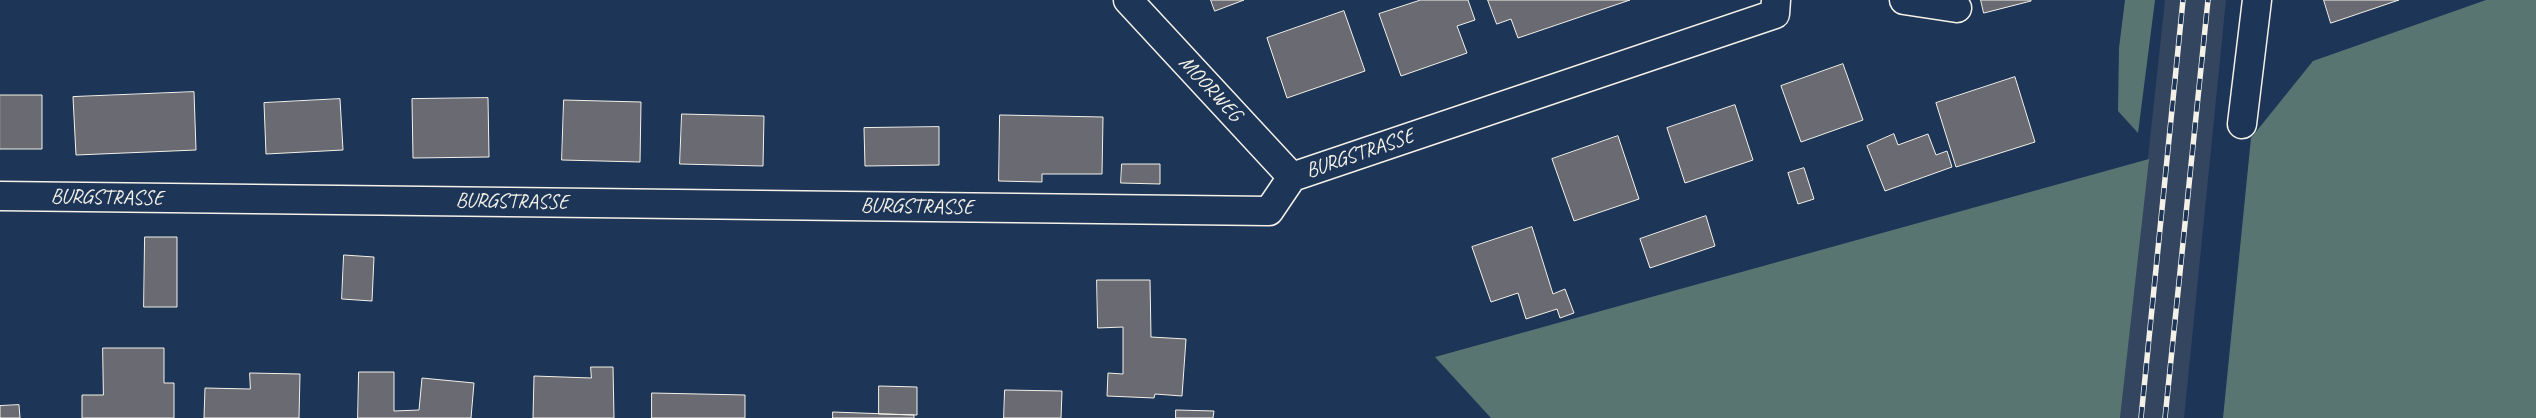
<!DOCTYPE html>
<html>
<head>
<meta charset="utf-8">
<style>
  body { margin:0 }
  canvas { display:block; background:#1d3557 }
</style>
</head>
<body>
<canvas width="2536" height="418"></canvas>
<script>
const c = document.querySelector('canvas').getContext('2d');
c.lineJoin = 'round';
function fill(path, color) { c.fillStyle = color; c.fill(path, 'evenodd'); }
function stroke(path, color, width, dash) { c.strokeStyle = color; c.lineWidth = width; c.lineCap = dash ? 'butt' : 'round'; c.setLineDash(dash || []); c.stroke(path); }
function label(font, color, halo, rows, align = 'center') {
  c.font = font + ' Caveat,sans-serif'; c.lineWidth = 4; c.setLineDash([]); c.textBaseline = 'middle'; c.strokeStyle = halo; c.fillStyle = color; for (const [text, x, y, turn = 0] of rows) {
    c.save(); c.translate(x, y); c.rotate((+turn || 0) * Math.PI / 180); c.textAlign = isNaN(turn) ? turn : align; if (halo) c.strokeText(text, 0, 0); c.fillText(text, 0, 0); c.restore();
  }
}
fill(new Path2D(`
  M2165,0H2226L2184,418H2120Z`), '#34455f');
fill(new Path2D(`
  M2125,0H2155L2138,133L2118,111L2119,48Z
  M2486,0H2536V418H2223L2251,138L2313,61Z
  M2149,159L2120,418H1491L1435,357Z`), '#597572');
const building = new Path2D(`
  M1211,0H1244L1215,11Z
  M1421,0H1468L1475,20L1457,26L1467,53L1401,76L1379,14Z
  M1488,0H1630L1518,38L1511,19L1497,24Z
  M1981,0H2031V1L1984,13Z
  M2324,0H2399L2331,23Z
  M1344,11L1365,71L1287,98L1267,38Z
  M1843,64L1863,120L1801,142L1781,86Z
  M2015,77L2035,142L1956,167L1936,103Z
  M194,92L196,150L76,155L73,97Z
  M0,95H42V149H0Z
  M488,98L489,157L413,158L412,99Z
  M340,99L343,150L266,154L264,103Z
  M564,100L641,102L640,162L562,160Z
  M1735,105L1753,160L1685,183L1667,128Z
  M682,114L764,116L763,166L680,164Z
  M1000,115L1103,117L1102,174H1042V182L999,181Z
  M939,127V165L865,166L864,128Z
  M1894,134L1898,145L1928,134L1936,155L1947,151L1952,167L1885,191L1867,146Z
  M1618,136L1639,199L1574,221L1552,159Z
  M1122,164H1160V184L1121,183Z
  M1804,168L1814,199L1798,204L1788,173Z
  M1706,216L1715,246L1650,268L1640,239Z
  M1532,227L1553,294L1565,289L1574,313L1560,318L1557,309L1526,319L1518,293L1491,302L1472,247Z
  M145,237H177V307H144Z
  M344,255L374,257L372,301L342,299Z
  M1097,280H1150L1151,337L1186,339L1182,396L1155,394L1154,398L1107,396L1108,373L1123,374V327L1098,328Z
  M103,348H164V383H174V418H82V395H103Z
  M591,367H613L614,418H533L534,376L591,378Z
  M359,372H394V411L419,410L422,378L474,383L471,418H358Z
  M250,373L300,374L299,418H204L205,388L250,389Z
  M879,386L917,387V415L879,414Z
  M1005,390L1062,391L1061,418H1004Z
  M652,393L745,395V418H652Z
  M19,405L20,418H0V406Z
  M1176,410L1214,411L1213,418H1176Z
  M833,412L914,415V418H833Z`);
fill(building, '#696a72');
stroke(building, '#f4f1e8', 1);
const minor = new Path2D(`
  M1128,0L1292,177
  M1904,0L1957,8
  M2242,124L2257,0
  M0,196L1269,211L1292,177L1775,14L1776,0`);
stroke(minor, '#f4f1e8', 31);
stroke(minor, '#1d3557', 28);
const rail = new Path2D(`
  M2141,418L2183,0
  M2165,418L2208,0`);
stroke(rail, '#f4f1e8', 5.5);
stroke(rail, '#1d3557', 4, [11]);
label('21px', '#f4f1e8', '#1d3557', [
  ["MOORWEG",1210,89,47],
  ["BURGSTRASSE",1360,154,-19],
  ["BURGSTRASSE",107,198,1],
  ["BURGSTRASSE",512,202,1],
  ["BURGSTRASSE",917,207,1]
]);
</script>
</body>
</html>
